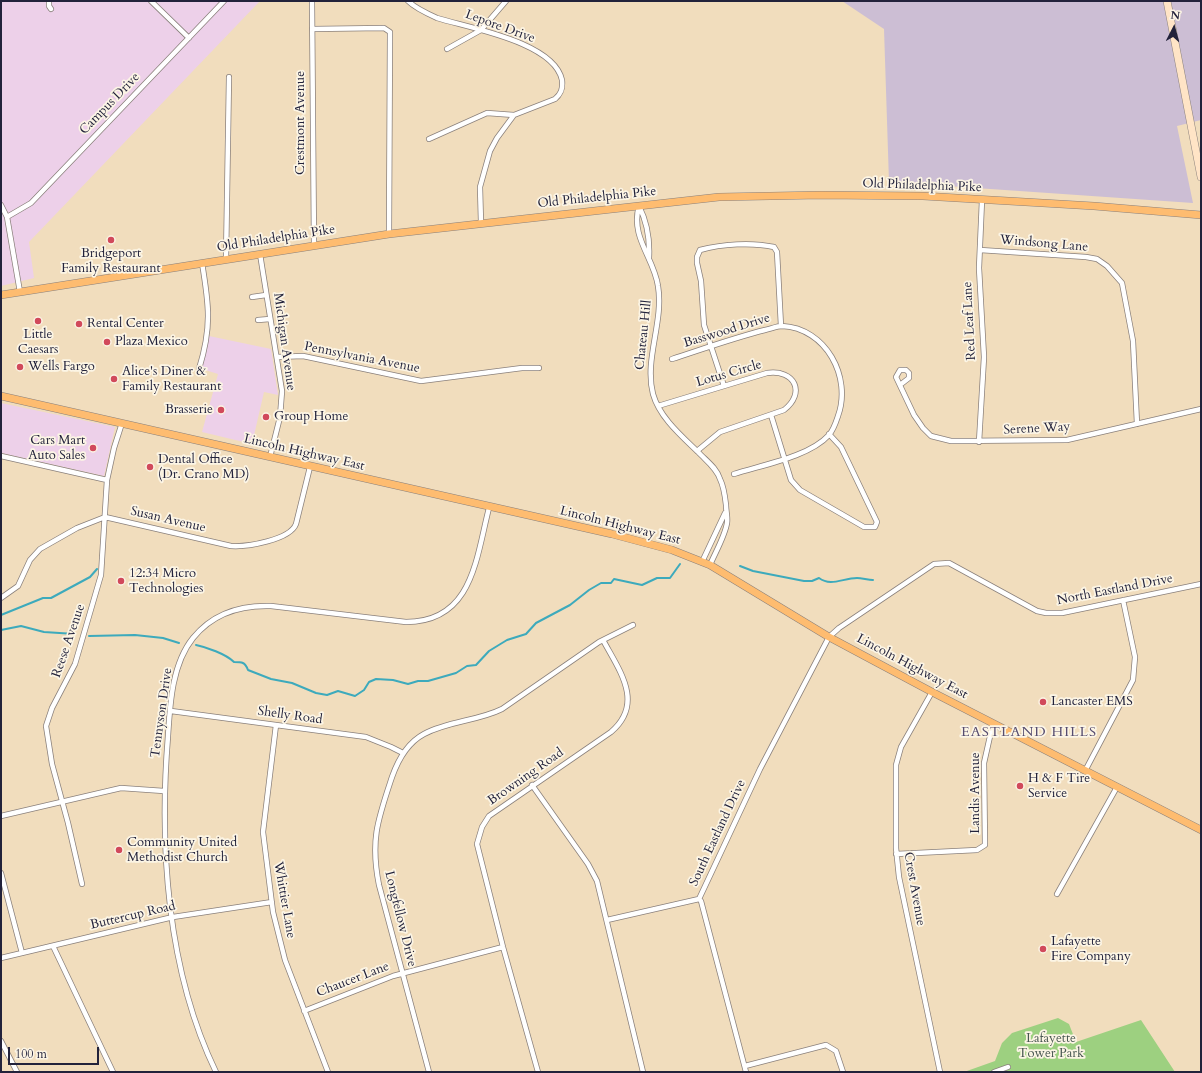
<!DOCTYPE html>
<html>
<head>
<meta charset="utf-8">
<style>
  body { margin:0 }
  #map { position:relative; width:1202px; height:1073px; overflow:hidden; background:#f1ddbd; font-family:Cardo,serif }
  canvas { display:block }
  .frame { position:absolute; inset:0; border:2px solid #22223b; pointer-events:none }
  .north { position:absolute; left:1154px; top:8px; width:40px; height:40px; -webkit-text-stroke:3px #fcf5e5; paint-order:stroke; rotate:6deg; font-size:11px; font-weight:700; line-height:16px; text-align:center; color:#22223b }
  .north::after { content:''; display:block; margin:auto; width:14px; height:18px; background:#22223b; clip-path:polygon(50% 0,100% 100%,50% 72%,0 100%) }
  .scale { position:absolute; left:8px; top:1047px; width:91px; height:18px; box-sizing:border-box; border:2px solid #22223b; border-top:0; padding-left:5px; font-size:12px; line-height:14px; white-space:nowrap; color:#22223b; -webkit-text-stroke:3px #fcf5e5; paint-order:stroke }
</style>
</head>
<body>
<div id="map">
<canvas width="1202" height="1073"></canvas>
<div class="frame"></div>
<div class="north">N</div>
<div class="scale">100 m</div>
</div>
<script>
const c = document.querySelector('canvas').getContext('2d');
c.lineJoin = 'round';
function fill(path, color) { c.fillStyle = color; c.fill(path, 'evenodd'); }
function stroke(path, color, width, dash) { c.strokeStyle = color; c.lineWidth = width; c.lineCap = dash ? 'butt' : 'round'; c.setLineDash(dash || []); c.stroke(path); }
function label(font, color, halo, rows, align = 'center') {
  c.font = font + ' Cardo,serif'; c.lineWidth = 3.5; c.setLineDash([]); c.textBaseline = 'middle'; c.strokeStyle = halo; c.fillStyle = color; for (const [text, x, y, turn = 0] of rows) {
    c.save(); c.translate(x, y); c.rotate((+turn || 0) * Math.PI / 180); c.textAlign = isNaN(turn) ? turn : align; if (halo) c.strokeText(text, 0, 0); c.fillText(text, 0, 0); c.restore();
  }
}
fill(new Path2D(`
  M1,1H260L29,242L34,278L1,286Z
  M209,336L271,349L278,395L264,392L252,444L202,432L218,374L202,369Z
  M1,403L115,427L104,476L1,453Z`), '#edd0e9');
fill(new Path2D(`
  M842,1H1201V120L1177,126L1193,203L889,182L884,29Z`), '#ccbed4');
fill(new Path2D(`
  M1058,1018L1069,1024L1076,1042L1141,1020L1175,1072H964L995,1061L1002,1043L1012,1033Z`), '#9dd080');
stroke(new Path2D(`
  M740,566L753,571L804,581H812L819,578C831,587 843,578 857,578C862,578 868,580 873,580
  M1,615L43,598H51L90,577L97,569
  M1,630L21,626L44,632L75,634
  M89,636L135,635L163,638L179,643
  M196,645C206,647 226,654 234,662C242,662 245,662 248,670L271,679L292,683L316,693L327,695L338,691L355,696L364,690L369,682L376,679L393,680L408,684L418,681H428L456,673L467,666L476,665L489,651L507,640L526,634L536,623L570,605L589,590L601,583H611L614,579L642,585L657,578H670L680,564`), '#3daabc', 2);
const street = new Path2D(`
  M49,1V6L51,9
  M151,1L189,38
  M312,1L314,245
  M408,1C415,8 428,14 437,18C469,28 554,42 562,80C563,89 561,94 555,99L514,115L497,138L490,151L480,187L481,223
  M312,29L384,28L390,32L389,234
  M447,49L481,30L506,1
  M429,139L487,113L514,115
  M1,205L7,217
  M639,206C630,237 654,258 658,286C664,322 644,359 653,394C660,419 684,438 701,455C708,462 717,469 720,479C724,487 725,496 726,505C726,511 728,518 727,523C725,536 715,553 710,565
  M639,206C647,222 650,240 649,258
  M980,250L1086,257L1097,259L1107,266L1122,283L1133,341L1137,424
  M260,254L282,391L280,417L270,457
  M226,259L229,77
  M20,292L7,217L31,203L224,1
  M252,297L266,295
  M258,320L270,319
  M277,357L303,356L421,381L522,368H539
  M672,359C703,349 733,338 765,330C770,329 777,326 782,326C826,328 852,377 838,416C836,422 834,429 829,435C809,457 762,465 734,474
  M199,369C212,327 209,305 202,263
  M900,385L909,378V373L906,370H900L896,377L914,415L923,428L931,436L951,441L1067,440L1201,409
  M724,386L704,325L701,281L697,263V257L700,250C722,244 752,242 774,247L777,252L781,326
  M658,406L767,373C795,369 806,393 784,410L720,432L697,451
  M771,415L791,480L800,490L864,527H875L877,522L841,447L829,434
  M979,442L984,357L979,268L982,200
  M1,456L107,480
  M702,562L725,513
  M1,598L18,586L30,560L40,549L77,528L105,517L231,546C247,547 290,540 296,524L310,467
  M932,692L901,747L896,765V848L899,877L940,1072
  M171,711L366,737L391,747L403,753
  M276,725L263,832L273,912L285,960L328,1072
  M1085,771L1133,680L1135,657L1123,600
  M532,785L588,864L597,881L643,1072
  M1,816L121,788L164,791
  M896,854L977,850L985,845L984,763L993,723
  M1,873L22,953
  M82,884L68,823L52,764L46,726L52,708L75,664L101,575L107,480L114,448L122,423
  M1057,894L1117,787
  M699,899L760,769L829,637L839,628L934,564L949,563L1037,611L1046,613H1062L1201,584
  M699,899L701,901L746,1072
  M607,920L699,899
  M53,946L113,1072
  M1,958L173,917L272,902
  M304,1011L393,976L503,947
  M1,1041L17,1072
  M745,1066L826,1045L836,1051L843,1072
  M216,1072C167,971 159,846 168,736C170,704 172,664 193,638C213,613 241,605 271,606L406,622C473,622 476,558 489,508
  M429,1072L379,885C370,840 378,819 392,777C398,760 407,743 424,734C448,721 478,721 502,709L599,642L633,625
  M538,1072L503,947L477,844L482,827L489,816L611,732C645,703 619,670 603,640
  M994,1072L1008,1067`);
const secondary = new Path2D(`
  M1167,1L1201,177`);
const primary = new Path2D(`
  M1,295L389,234L719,197L821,195L923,196L1094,206L1201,215
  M1,396L612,534L672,550L710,565L829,637L932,692L1201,830`);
stroke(street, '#8a807c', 6);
stroke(secondary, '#8a807c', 8);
stroke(primary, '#8a807c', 8);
stroke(street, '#fff', 4.5);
stroke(secondary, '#ffe4c6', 7);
stroke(primary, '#febc70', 7);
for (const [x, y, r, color] of [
  [111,240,4,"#d1495b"],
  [38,321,4,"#d1495b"],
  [79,324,4,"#d1495b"],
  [107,342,4,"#d1495b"],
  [20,367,4,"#d1495b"],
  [114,379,4,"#d1495b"],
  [221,410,4,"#d1495b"],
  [266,417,4,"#d1495b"],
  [93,448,4,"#d1495b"],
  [150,467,4,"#d1495b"],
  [121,581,4,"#d1495b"],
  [1043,702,4,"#d1495b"],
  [1020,786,4,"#d1495b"],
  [119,850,4,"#d1495b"],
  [1043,949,4,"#d1495b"]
]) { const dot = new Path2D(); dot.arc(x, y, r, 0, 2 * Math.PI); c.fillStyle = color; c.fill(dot); stroke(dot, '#fcf5e5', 1.5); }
label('13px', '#22223b', '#fcf5e5', [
  ["Lepore Drive",500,27,20],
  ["Campus Drive",110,104,-46],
  ["Crestmont Avenue",301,123,-90],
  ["Old Philadelphia Pike",922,186,2],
  ["Old Philadelphia Pike",597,198,-6],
  ["Old Philadelphia Pike",276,239,-9],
  ["Windsong Lane",1044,244,5],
  ["Red Leaf Lane",970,321,-93],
  ["Basswood Drive",727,331,-17],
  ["Chateau Hill",644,335,-84],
  ["Michigan Avenue",284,342,82],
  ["Pennsylvania Avenue",362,358,11],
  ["Lotus Circle",729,374,-16],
  ["Serene Way",1037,429,-3],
  ["Lincoln Highway East",304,453,13],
  ["Susan Avenue",168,520,13],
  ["Lincoln Highway East",620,526,14],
  ["North Eastland Drive",1115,590,-11],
  ["Reese Avenue",69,641,-71],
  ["Lincoln Highway East",912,667,28],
  ["Tennyson Drive",162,713,-82],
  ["Shelly Road",290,716,8],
  ["Browning Road",526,777,-35],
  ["Landis Avenue",976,793,-90],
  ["South Eastland Drive",718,833,-65],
  ["Crest Avenue",914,889,80],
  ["Whittier Lane",284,900,80],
  ["Buttercup Road",133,916,-13],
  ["Longfellow Drive",400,919,76],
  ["Chaucer Lane",353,980,-21]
]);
label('13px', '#22223b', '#fcf5e5', [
  ["Bridgeport",111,254,"center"],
  ["Family Restaurant",111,269,"center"],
  ["Rental Center",87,324],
  ["Little",38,335,"center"],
  ["Caesars",38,350,"center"],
  ["Plaza Mexico",115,342],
  ["Wells Fargo",28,367],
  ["Alice's Diner &",122,372],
  ["Family Restaurant",122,387],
  ["Brasserie",213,410,"right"],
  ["Group Home",274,417],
  ["Cars Mart",85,441,"right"],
  ["Auto Sales",85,456,"right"],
  ["Dental Office",158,460],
  ["(Dr. Crano MD)",158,475],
  ["12:34 Micro",129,574],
  ["Technologies",129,589],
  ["Lancaster EMS",1051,702],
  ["H & F Tire",1028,779],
  ["Service",1028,794],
  ["Community United",127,843],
  ["Methodist Church",127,858],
  ["Lafayette",1051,942],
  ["Fire Company",1051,957]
], 'left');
label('13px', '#475650', '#fcf5e5', [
  ["Lafayette",1051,1039],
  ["Tower Park",1051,1054]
]);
c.letterSpacing = '1px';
label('14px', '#564c6f', '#fcf5e5', [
  ["EASTLAND HILLS",1029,733]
]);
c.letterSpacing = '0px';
</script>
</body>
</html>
